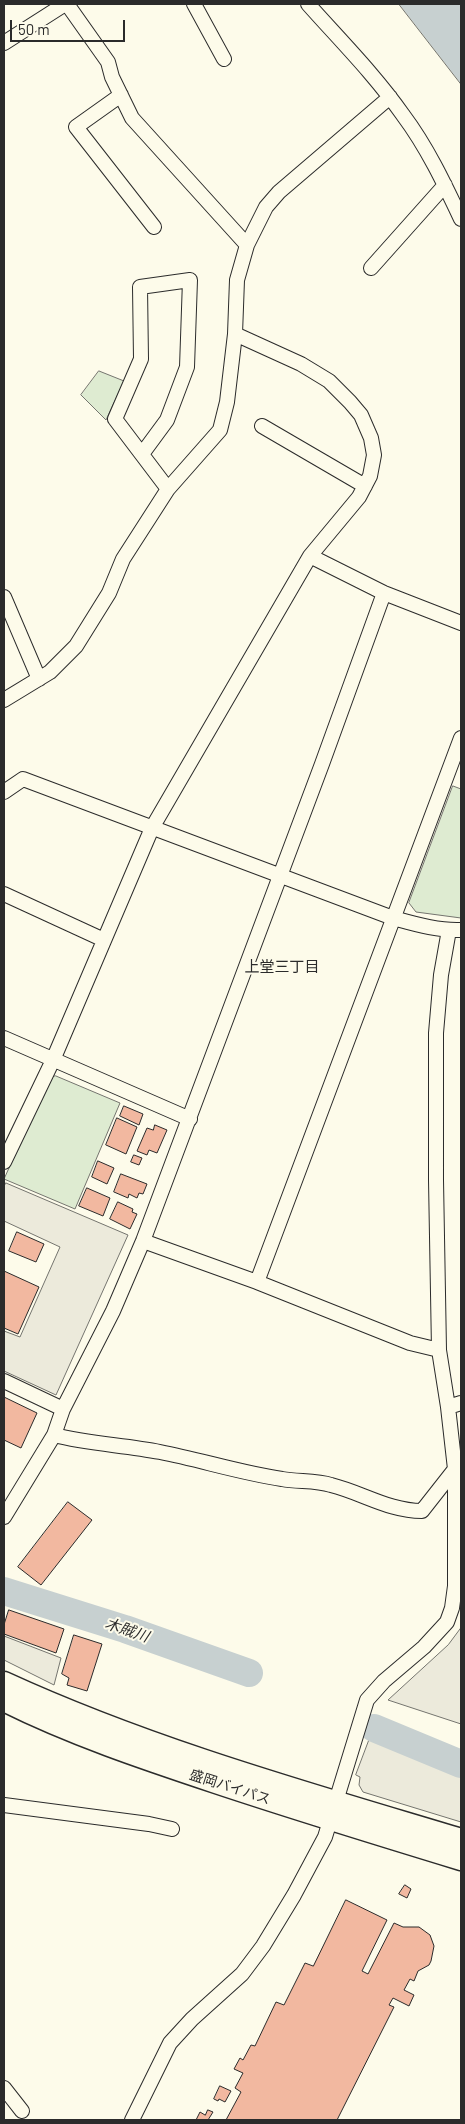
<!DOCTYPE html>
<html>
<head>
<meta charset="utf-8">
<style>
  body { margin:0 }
  #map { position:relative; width:465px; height:2124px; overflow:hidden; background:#fdfbea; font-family:Barlow,sans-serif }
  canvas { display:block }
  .frame { position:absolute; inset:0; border:5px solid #2b2b2b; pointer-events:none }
  .scale { position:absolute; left:10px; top:20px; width:115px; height:22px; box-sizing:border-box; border:2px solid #2b2b2b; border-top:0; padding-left:6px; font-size:15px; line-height:18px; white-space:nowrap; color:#2b2b2b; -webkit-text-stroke:4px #fdfbea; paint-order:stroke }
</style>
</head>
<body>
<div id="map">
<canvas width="465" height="2124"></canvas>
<div class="frame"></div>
<div class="scale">50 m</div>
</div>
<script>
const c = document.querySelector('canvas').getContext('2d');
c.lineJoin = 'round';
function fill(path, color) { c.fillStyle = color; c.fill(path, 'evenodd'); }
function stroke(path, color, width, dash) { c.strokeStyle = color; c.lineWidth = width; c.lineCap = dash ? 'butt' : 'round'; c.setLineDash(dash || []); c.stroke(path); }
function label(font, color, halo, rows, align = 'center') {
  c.font = font + ' Barlow,"Noto Sans JP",sans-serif'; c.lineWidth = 4; c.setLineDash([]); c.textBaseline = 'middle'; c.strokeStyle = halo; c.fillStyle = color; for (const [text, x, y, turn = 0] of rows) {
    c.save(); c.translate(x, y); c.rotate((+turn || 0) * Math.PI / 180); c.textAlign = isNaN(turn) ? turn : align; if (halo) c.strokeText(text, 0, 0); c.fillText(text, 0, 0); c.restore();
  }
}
const green = new Path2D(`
  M99,371L124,381L106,420L81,395Z
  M453,786L461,789V918L416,912L409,903Z
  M56,1076L120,1103L75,1209L4,1179L50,1077Z`);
fill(green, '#deebd1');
stroke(green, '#74746e', 1);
const parking = new Path2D(`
  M6,1183L128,1235L56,1395L4,1371V1331L20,1337L60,1247L4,1221V1187Z
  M461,1628V1724L388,1700L448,1645Z
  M4,1636L61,1658L54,1685L4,1660Z
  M370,1738L461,1774V1822L363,1792L359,1785L360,1777L356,1775Z`);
fill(parking, '#eceadb');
stroke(parking, '#74746e', 1);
const water = new Path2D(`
  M399,4H461V84Z`);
fill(water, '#c7d0d0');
stroke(water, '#74746e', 1);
stroke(new Path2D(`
  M4,1591L125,1629L249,1673
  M374,1728L461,1764`), '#c7d0d0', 28);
const building = new Path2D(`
  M124,1106L143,1114L139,1125L120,1116Z
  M117,1118L137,1127L126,1154L106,1145Z
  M155,1125L167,1130L157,1153L149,1150L147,1155L137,1151L147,1128L153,1130Z
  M134,1155L142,1158L139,1165L131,1162Z
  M98,1161L114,1168L107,1184L92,1177Z
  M121,1174L147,1184L143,1194L139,1193L137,1198L129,1194L128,1198L114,1192Z
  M87,1188L110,1198L103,1216L79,1206Z
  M118,1202L133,1209L132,1212L137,1214L130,1229L110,1219Z
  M17,1232L44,1244L36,1262L9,1251Z
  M4,1271L39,1287L18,1334L4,1328Z
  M4,1397L37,1413L21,1448L4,1440Z
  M68,1502L92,1520L41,1585L18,1567Z
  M9,1610L64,1629L56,1653L4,1634V1625Z
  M74,1635L102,1644L87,1691L67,1685L69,1678L62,1674Z
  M405,1885L411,1889L407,1898L399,1894Z
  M346,1900L387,1920L362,1971L368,1974L394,1923L403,1927H419L430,1935L434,1946L431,1961L429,1965L418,1971L414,1981L410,1979L404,1990L414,1995L409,2006L393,1998L389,2005L394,2007L337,2120H226L241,2092L235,2088L243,2073L234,2069L240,2058L243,2060L251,2045L255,2046L276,2002L284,2005L305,1963L313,1966Z
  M220,2086L231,2091L225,2102L219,2099L218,2101L214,2099Z
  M208,2110L213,2112L208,2120H196L200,2112L205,2115Z`);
fill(building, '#f2b8a0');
stroke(building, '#2b2b2b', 1);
const minor = new Path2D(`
  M67,4L108,62L112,77L132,118L247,245
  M194,4L224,59
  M308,4C340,40 375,75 403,115C427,147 444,183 461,219
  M4,43L65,4
  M121,95L76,127L154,227
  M371,268L445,185
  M262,426L365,486
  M142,454L167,420L187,367L190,280L140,287L141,359L115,419L168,489
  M310,556L384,593L461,623
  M4,597L39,679
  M4,700L50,672L76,646L109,593L123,559L168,489L220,430L227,402L235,334L237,280L247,245L266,207L279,192L390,97
  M4,792L23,779L393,918C415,924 438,931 461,930
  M4,894L104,940
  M4,1038L190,1119
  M4,1162L53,1060L152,828L310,556L359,497L370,476L374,455L371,438L361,415L350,402L329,381L301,364L235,334
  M143,1241L257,1282L410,1343L439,1350
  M257,1282L461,738
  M4,1381L63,1409
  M448,1407L461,1403
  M54,1435C89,1444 125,1445 160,1452C201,1460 241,1473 282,1479C298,1482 316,1480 331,1485C363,1493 389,1511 422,1511L455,1469
  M4,1517L54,1435L63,1409L113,1311L143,1241L322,764L384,593
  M4,1805L149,1824L172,1829
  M4,2088L22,2111
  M132,2120L170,2043L192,2019L242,1974L263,1946L294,1895L325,1837L367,1700L384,1681L424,1647L447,1622L452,1608L455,1586V1469L448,1407L439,1350L436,1180V1033L441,975L449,930`);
const trunk = new Path2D(`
  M4,1683C150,1750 308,1794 461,1840
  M4,1700C72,1734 144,1758 216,1782C297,1809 379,1834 461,1859`);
stroke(minor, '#2b2b2b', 16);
stroke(trunk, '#2b2b2b', 25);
stroke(minor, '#fdfbea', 14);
stroke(trunk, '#fdfbea', 22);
label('14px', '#2b2b2b', '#fdfbea', [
  ["盛岡バイパス",230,1787,18]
]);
label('15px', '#2b2b2b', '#fdfbea', [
  ["上堂三丁目",282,967]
]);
label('italic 15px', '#2b2b2b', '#fdfbea', [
  ["木賊川",127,1630,19]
]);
</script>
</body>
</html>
